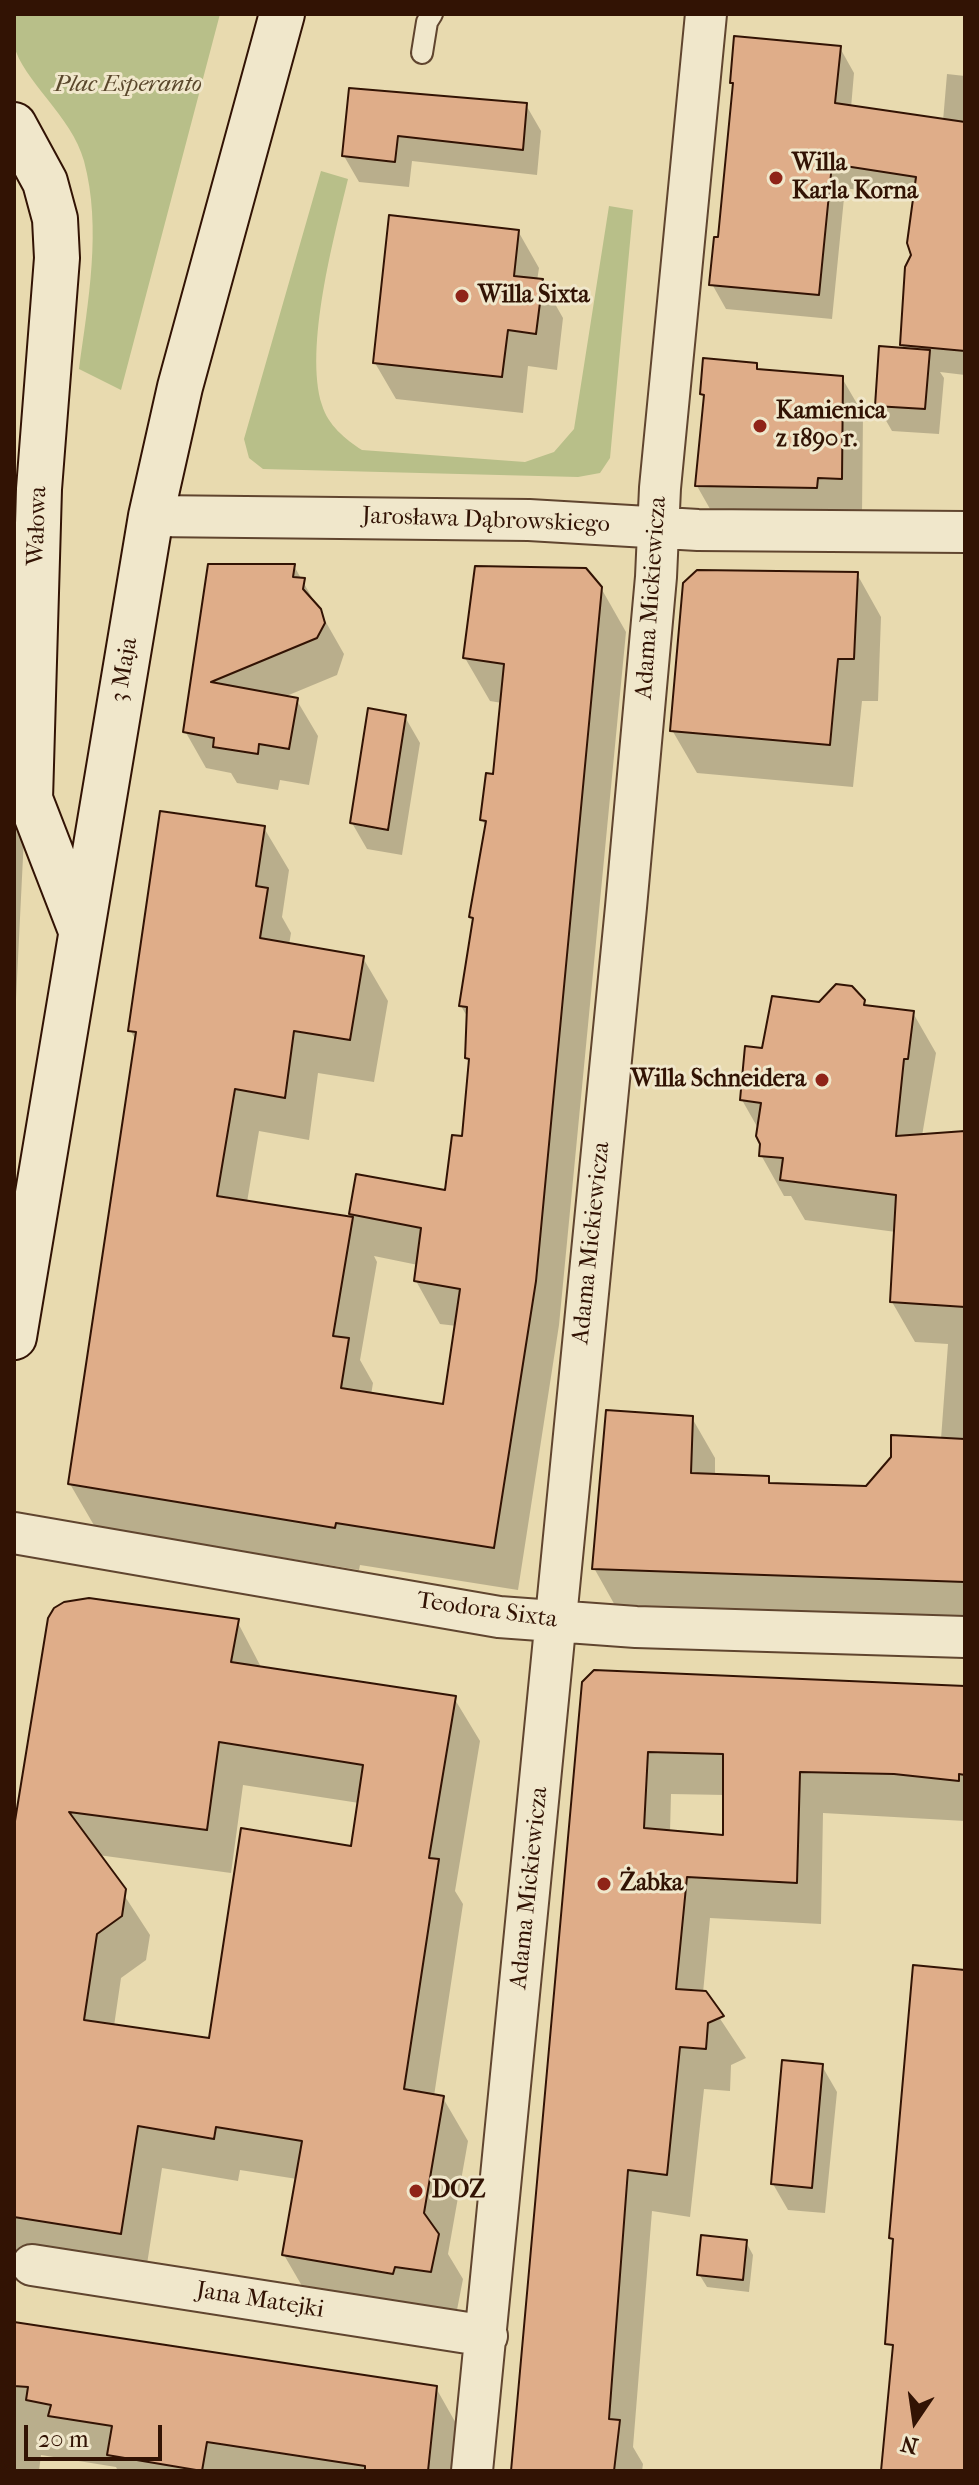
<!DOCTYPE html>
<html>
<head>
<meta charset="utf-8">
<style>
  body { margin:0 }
  #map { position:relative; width:979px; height:2485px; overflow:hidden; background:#e8daaf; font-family:"IM FELL French Canon",serif }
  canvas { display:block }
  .frame { position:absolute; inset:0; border:16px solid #321304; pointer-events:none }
  .north { position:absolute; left:875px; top:2381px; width:80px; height:80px; -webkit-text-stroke:6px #f0e7cb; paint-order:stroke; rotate:193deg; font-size:22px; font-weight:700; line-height:32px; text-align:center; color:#321304 }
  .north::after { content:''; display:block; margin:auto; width:28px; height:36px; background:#321304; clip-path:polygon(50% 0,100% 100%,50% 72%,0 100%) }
  .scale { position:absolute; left:24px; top:2425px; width:138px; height:36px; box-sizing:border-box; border:4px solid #321304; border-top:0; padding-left:10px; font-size:24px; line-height:28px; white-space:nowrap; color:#321304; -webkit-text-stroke:6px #f0e7cb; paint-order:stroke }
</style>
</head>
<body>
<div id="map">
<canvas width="979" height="2485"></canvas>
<div class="frame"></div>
<div class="north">N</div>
<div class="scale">20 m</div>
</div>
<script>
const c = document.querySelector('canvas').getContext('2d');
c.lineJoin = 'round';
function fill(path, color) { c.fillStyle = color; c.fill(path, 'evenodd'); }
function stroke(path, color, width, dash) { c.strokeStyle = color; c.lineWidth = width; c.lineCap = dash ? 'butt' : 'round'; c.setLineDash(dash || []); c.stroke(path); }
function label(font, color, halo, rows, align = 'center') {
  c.font = font + ' "IM FELL French Canon",serif'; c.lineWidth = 6; c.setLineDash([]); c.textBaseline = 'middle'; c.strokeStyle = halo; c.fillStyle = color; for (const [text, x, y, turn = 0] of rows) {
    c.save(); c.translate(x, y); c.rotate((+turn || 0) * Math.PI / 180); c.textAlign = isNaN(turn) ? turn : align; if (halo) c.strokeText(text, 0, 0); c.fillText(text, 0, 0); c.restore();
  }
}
fill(new Path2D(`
  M14,14H220L121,390L79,369C88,302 102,228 84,161C72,116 22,80 14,45C12,36 14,23 14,14Z
  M321,171L348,179C334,237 304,348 322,405C328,425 345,439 362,450L525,462L554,452L574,429L609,206L633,210L610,458L600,473L578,477L263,469L249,458L244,439Z`), '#b8bf89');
fill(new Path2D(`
  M840,48L854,73L851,108L943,121L947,74L965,76V375L940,372L944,378L939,434L892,431L877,405L906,351L902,345L916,199L845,188L832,319L726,309L712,284L720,239L735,88L732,82Z
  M405,92L526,105L541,131L537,175L412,161L409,187L359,182L344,156Z
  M518,231L539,268L537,281H542L563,318L557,370L528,366L523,413L396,399L375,363Z
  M756,365L759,371L842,378L863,414L862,515L718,523L697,486L705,400L702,394Z
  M210,566H294L344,654L337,675L284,697L296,699L318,736L309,785L280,780L278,790L237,783L231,773L206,768L185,731Z
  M857,574L881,617L878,701H862L853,787L697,773L672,730Z
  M601,588L626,632L559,1325L518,1590L360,1565L359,1570L95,1527L70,1484L137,1042L130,1030L264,828L289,870L282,917L291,933L289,945L363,958L388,1001L374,1082L318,1073L309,1140L259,1131L247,1202L354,1219L351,1214L447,1192L464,1138L471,1064L467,1058L468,1018L461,1006L474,923L471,917L487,828L482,820L495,776L502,703L490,701L465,658ZM374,1256L418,1265L416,1281L440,1324L457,1326L445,1406L371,1395L373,1383L360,1360L377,1262Z
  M405,717L420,743L402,855L367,849L352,823Z
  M14,776L26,796L14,1040Z
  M863,1001L867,1007L913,1013L936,1053L922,1136L965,1133V1620L617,1609L594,1568L692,1418L715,1458V1476L767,1478L772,1485L867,1488L893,1458L941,1439L948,1344L915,1342L892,1302L896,1232L805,1220L791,1196H784L761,1155L759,1130L742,1100L763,1050L820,1004Z
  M237,1621L262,1669L454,1698L480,1741L455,1891L463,1904L434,2096L443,2098L468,2141L448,2254L463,2279L456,2315L309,2298L284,2255L297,2179L240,2170L238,2181L162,2168L145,2277L14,2256V1839ZM243,1785L359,1803L353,1848L211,2040L114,2026L121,1978L146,1960L150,1935L98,1855L231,1873Z
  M584,1682L965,1687V1821L823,1813L821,1924L710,1918L703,1993L746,2058L731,2065L730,2091L704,2089L690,2217L652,2211L633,2447L643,2464L642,2471H521ZM671,1794L725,1795V1837L670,1832Z
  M822,2066L837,2092L825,2213L788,2210L773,2184Z
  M746,2242L753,2255L749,2292L707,2287L699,2274Z
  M14,2324L436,2388L462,2434L458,2471H118L116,2467L41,2455L39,2471H14Z`), '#0003');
const building = new Path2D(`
  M734,36L841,46L835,103L965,122V351L900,345L905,267L911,255L907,243L916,177L832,164L819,295L709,285L714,237H718L733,83H730Z
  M349,88L527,103L523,150L398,136L395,162L342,156Z
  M389,215L519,230L514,276L543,279L536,334L508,330L502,377L373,363Z
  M879,346L930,350L925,409L875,406Z
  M703,358L757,363V369L843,376L842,479L818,478L817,488L695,486L704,395L700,394Z
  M208,564H295L293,577L305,578L303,589L321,609L325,623L317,638L211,682L298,698L289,749L259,744L258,754L213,747L214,738L183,732Z
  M475,566L586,568L602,587L536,1281L494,1548L336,1523L335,1528L68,1484L136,1032L128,1031L160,811L265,826L256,886L268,888L260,938L364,956L350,1040L294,1031L285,1098L235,1089L217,1196L353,1217L333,1336L349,1338L341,1388L443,1404L460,1289L414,1281L421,1228L349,1214L356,1174L445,1190L452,1135L462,1136L469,1059L465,1058L467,1007L459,1006L473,918L469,917L486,821L480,820L486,773L493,774L504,664L463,658Z
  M697,570L858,572L854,659H838L830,745L670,731L683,583Z
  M368,708L406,715L388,830L350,823Z
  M836,984L852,986L865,1000L864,1005L914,1011L908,1059H904L896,1136L965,1131V1307L890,1302L896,1195L780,1180L783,1158L759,1156L760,1144L756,1136L761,1103L740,1100L745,1046L762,1048L772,996L819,1002Z
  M606,1410L693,1416L691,1473L769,1476V1483L866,1486L891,1457V1435L965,1439V1582L592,1569Z
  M89,1598L239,1619L231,1662L456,1696L429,1858L439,1859L404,2089L444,2096L424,2213L439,2234L431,2272L395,2267L393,2274L282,2255L302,2141L216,2127L214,2139L138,2126L121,2234L14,2217V1827L48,1618L54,1608L64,1602ZM219,1742L363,1765L351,1846L241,1828L209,2038L84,2020L97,1934L122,1916L126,1889L69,1812L207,1830Z
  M594,1670L965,1686V1775L959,1774V1781L894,1774L800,1772L797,1883L687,1877L676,1989L706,1991L724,2016L708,2023L706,2049L680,2047L667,2175L628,2170L609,2419L620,2420L614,2471H511L582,1682ZM648,1752L723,1754V1835L644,1828Z
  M913,1965L965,1970V2471H881L893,2345L885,2344L893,2239L889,2238Z
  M782,2060L823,2064L812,2188L771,2184Z
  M701,2235L747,2240L743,2280L697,2275Z
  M14,2322L437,2386L428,2471H365V2466L207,2442L202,2471L107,2455L112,2426L48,2416L51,2405L26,2400L28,2387L14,2386Z`);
fill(building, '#dfad89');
stroke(building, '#321304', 2);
const lane = new Path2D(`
  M422,53L427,22L432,14`);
const street = new Path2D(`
  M151,516L529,520L698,530L965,532
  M14,1533L499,1617L636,1627L965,1637
  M32,2265L487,2336
  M472,2471L626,907L656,577L660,488L706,14`);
const secondary = new Path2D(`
  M14,125L45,182L55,219L57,258L39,489L30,799L80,928
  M14,1337L151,516L180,387L282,14`);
stroke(lane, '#60452f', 24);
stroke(street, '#60452f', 44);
stroke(secondary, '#321304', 48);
stroke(lane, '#f0e7cb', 20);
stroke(street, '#f0e7cb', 40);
stroke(secondary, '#f0e7cb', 44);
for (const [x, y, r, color] of [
  [776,178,8,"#8f2418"],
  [462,296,8,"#8f2418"],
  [760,426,8,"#8f2418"],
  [822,1080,8,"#8f2418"],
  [604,1884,8,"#8f2418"],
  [416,2191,8,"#8f2418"]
]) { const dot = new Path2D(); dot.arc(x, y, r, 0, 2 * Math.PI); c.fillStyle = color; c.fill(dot); stroke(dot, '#f0e7cb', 3); }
label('italic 24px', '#5a472c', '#f0e7cb', [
  ["Plac Esperanto",128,85]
]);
label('bold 24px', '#321304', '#f0e7cb', [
  ["Willa",792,164],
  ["Karla Korna",792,192],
  ["Willa Sixta",478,296],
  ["Kamienica",776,412],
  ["z 1890 r.",776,440],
  ["Willa Schneidera",806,1080,"right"],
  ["Żabka",620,1884],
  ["DOZ",432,2191]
], 'left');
label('24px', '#321304', '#f0e7cb', [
  ["Jarosława Dąbrowskiego",486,521,2],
  ["Wałowa",38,526,-88],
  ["Adama Mickiewicza",652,598,-86],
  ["3 Maja",125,670,-80],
  ["Adama Mickiewicza",592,1243,-84],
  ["Teodora Sixta",487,1611,8],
  ["Adama Mickiewicza",530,1888,-84],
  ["Jana Matejki",260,2301,9]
]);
</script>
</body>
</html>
